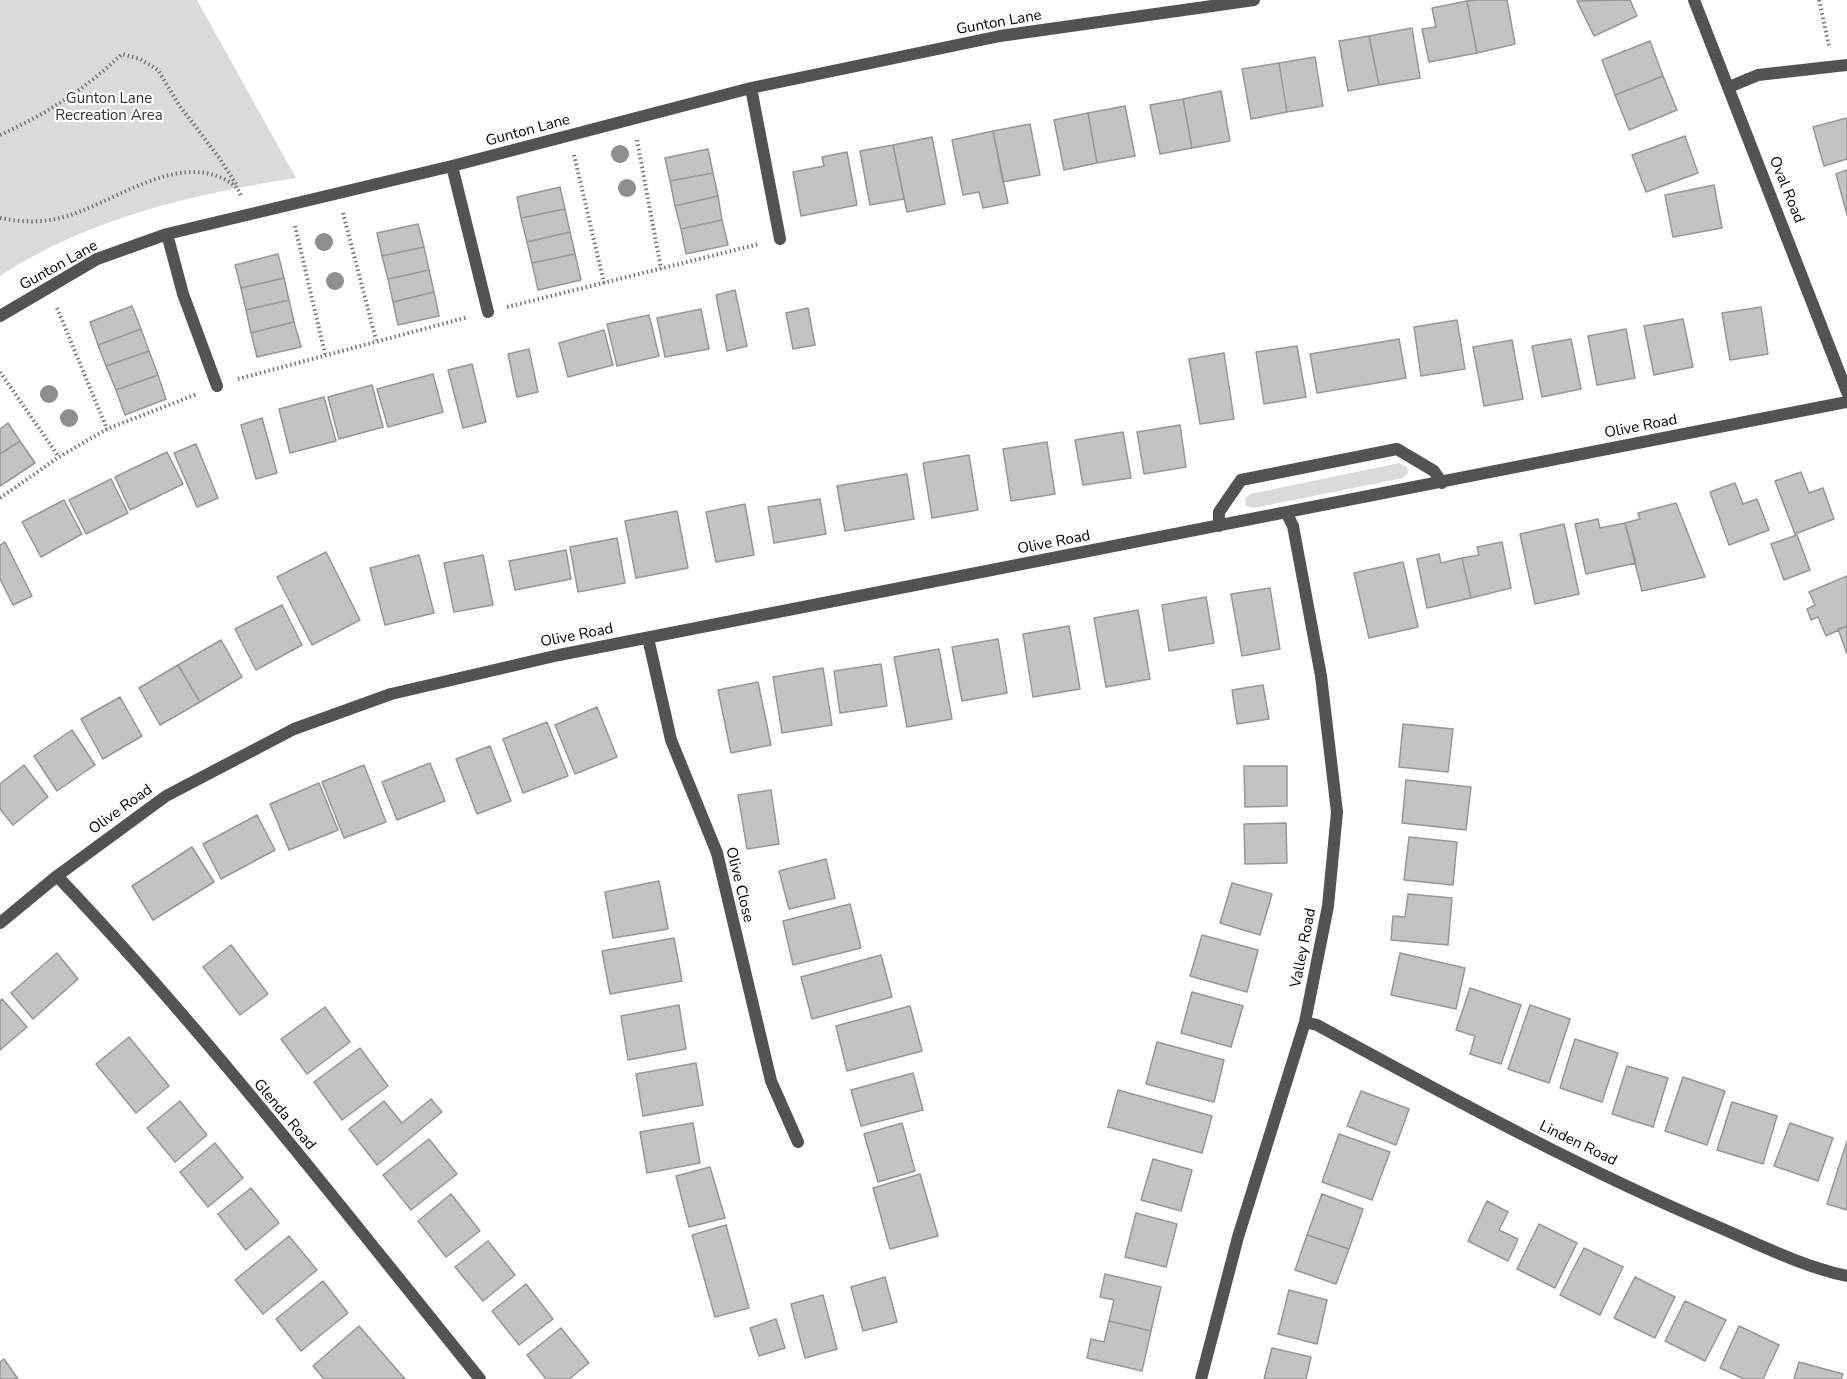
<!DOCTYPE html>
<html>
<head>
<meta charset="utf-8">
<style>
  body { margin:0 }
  canvas { display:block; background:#fff }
</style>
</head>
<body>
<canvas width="1847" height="1379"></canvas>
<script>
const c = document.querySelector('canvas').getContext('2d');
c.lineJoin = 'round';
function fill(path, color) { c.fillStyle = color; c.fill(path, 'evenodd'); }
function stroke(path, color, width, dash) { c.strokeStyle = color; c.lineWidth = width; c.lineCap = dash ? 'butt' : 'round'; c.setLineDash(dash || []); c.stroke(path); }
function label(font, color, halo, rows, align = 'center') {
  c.font = font + ' "Nunito Sans",sans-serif'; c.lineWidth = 4.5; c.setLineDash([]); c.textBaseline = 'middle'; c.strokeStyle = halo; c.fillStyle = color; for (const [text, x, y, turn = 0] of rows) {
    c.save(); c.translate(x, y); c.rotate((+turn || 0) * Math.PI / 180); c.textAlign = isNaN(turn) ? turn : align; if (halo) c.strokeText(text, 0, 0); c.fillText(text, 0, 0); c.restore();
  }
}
fill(new Path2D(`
  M0,0H197L296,178C192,194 89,218 0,276Z
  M1399,463L1407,467L1408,473L1403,478L1253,508L1246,506L1245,499L1250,494Z`), '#dadada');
const building = new Path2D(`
  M1476,0H1507L1515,44L1477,53L1467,1Z
  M1630,0L1637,16L1594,36L1577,1Z
  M1467,1L1477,53L1429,62L1422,29L1436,27L1432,8Z
  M1412,28L1420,78L1379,85L1369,36Z
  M1369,36L1379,85L1348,91L1339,41Z
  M1650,41L1663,76L1615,95L1602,60Z
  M1315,57L1323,106L1287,112L1279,63Z
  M1279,63L1287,112L1251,119L1242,69Z
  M1663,76L1677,110L1629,130L1615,95Z
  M1221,91L1230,141L1192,148L1183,99Z
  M1183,99L1192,148L1160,154L1150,105Z
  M1125,106L1135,156L1097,163L1088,113Z
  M1088,113L1097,163L1064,170L1054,120Z
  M1847,118V159L1824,166L1813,127Z
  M1030,124L1040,175L1003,182L993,131Z
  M993,131L1008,203L983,208L979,192L963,195L952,140Z
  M1685,136L1698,173L1646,192L1632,155Z
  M932,137L945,204L907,212L893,145Z
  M893,145L904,199L870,205L860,151Z
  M708,149L713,173L670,181L665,158Z
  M847,152L857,205L801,216L793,172L824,166L822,157Z
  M1847,170V215L1836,174Z
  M713,173L718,196L675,206L670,181Z
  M1714,185L1722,228L1673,237L1665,195Z
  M560,187L565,209L521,218L517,197Z
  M718,196L722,220L681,229L675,206Z
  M565,209L570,232L527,242L521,218Z
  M722,220L728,245L686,254L681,229Z
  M418,224L424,247L382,256L377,233Z
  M570,232L575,254L532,263L527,242Z
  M424,247L429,270L388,279L382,256Z
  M278,254L284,278L241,288L235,265Z
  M575,254L581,280L538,290L532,263Z
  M429,270L434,292L393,302L388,279Z
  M284,278L289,300L246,310L241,288Z
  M735,290L747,346L727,351L716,295Z
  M434,292L439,316L398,325L393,302Z
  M289,300L294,322L251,333L246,310Z
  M132,306L141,329L98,345L90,322Z
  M1761,307L1768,354L1730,360L1722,313Z
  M808,308L815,345L793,349L786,313Z
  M701,309L709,349L665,357L657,318Z
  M649,315L659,356L617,366L607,324Z
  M1683,319L1693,367L1654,375L1644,326Z
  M1457,320L1465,369L1421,376L1414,327Z
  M294,322L301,347L257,357L251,333Z
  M141,329L149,351L106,366L98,345Z
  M1626,329L1635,378L1597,385L1588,336Z
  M604,330L613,365L568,377L559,343Z
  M1399,339L1406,378L1317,393L1310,354Z
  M1571,339L1581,389L1542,397L1532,346Z
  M1512,340L1523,399L1484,406L1473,347Z
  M1297,346L1306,397L1264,404L1256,352Z
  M529,349L538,392L517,397L508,354Z
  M149,351L158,375L116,390L106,366Z
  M1224,353L1234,419L1200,424L1189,359Z
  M472,364L486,422L463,428L448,370Z
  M433,374L443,412L388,427L377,389Z
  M158,375L166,399L125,415L116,390Z
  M372,385L383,427L339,439L328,397Z
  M324,397L336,441L290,453L279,409Z
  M262,418L277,473L256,479L241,425Z
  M8,423L20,441L0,454V429Z
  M1180,425L1186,467L1144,474L1137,432Z
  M1123,432L1131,478L1083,485L1075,440Z
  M20,441L35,463L0,486V454Z
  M1047,442L1055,494L1011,501L1003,449Z
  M196,444L218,498L197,507L174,453Z
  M167,452L183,484L130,510L115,477Z
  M969,455L978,510L932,518L923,463Z
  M1801,472L1809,493L1823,488L1834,519L1795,534L1775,481Z
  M907,474L914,519L845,531L837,486Z
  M111,479L128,513L86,534L69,500Z
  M1735,483L1743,504L1757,499L1769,530L1729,545L1710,492Z
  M820,499L826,534L774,543L768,507Z
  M64,500L82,534L41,557L22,522Z
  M1676,503L1705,577L1642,591L1625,523L1640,519L1638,513Z
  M745,504L754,555L716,562L706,512Z
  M677,511L688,568L636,578L625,521Z
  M1598,519L1600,528L1625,523L1636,563L1586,574L1575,524Z
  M1564,524L1579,594L1535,604L1520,534Z
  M1797,535L1810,570L1784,580L1771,544Z
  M617,538L625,583L578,592L570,547Z
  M5,542L32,596L13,605L0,579V545Z
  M1502,542L1511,588L1471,598L1462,558L1479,555L1477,547Z
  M566,550L571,579L515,590L509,561Z
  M326,552L360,620L312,645L277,577Z
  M1439,554L1441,563L1462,558L1471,598L1427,608L1417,559Z
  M419,555L434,613L385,625L370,568Z
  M483,555L493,605L454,612L444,563Z
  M1403,562L1418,627L1369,638L1354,573Z
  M1847,576V626L1826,636L1818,617L1811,620L1807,609L1815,605L1809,592Z
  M1270,588L1280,649L1242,656L1231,594Z
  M1206,597L1214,643L1169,651L1162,605Z
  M282,605L302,645L256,670L235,629Z
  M1138,610L1150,679L1106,687L1094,618Z
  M1069,626L1080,689L1033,697L1023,634Z
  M1847,626V654L1838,629Z
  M998,639L1007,693L962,701L952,647Z
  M221,640L242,677L200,702L178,665Z
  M939,649L952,719L907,727L894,657Z
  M881,664L887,706L840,713L834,671Z
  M178,665L200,702L160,725L139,688Z
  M823,668L832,725L782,733L773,677Z
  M758,682L771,745L731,753L718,690Z
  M1263,685L1269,719L1237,724L1232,690Z
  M120,697L142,736L103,759L81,719Z
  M597,707L617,757L575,774L555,725Z
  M547,722L568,776L523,793L503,739Z
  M1403,724L1453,729L1448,772L1399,767Z
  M72,730L95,765L57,791L34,756Z
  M490,746L511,801L477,814L456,759Z
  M430,763L445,801L397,820L382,782Z
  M24,765L48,797L13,825L0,809V784Z
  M364,765L386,822L344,838L322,782Z
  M1244,766H1287V806L1245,807Z
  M1406,780L1471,787L1466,830L1402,823Z
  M319,783L338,830L289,850L270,804Z
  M771,790L779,844L747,849L738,795Z
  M257,815L275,850L221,879L203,844Z
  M1286,823L1287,863L1245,864L1244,824Z
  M1409,837L1457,842L1453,885L1404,880Z
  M192,847L214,882L153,920L132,886Z
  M826,859L835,898L789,909L779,871Z
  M659,881L668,929L613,938L605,892Z
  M1232,883L1272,894L1260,935L1220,923Z
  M1408,894L1452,898L1448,945L1391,940L1393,916L1405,917Z
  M850,904L861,948L793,965L783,921Z
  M1202,935L1258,950L1247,992L1190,976Z
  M674,938L682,981L610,994L602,951Z
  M231,945L268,994L240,1015L203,967Z
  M57,953L78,979L33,1019L11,993Z
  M1400,953L1465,968L1456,1009L1391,995Z
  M881,955L892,997L812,1019L801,977Z
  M1470,988L1521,1005L1501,1064L1470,1054L1475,1036L1456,1030Z
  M1192,992L1243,1006L1231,1047L1181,1033Z
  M2,999L27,1027L0,1050V1001Z
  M679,1005L686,1049L628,1060L621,1016Z
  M1530,1005L1570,1019L1549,1083L1508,1069Z
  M910,1006L922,1051L847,1071L836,1026Z
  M325,1007L350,1042L307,1074L281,1039Z
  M129,1037L169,1086L136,1113L96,1064Z
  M1575,1039L1618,1053L1602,1102L1560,1088Z
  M1157,1042L1224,1060L1214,1102L1146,1084Z
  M360,1048L388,1086L342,1120L314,1082Z
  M696,1063L703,1105L643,1116L636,1074Z
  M1627,1066L1668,1078L1653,1127L1612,1114Z
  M913,1073L923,1110L861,1126L851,1090Z
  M1683,1077L1725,1091L1707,1145L1665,1131Z
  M1118,1090L1212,1116L1202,1153L1108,1127Z
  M1361,1091L1409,1109L1396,1145L1347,1126Z
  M431,1099L442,1112L377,1165L349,1129L384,1101L402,1123Z
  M180,1101L207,1135L175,1162L147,1128Z
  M1732,1102L1777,1116L1763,1164L1717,1150Z
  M693,1123L700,1163L647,1173L640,1132Z
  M902,1123L915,1171L878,1182L864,1134Z
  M1790,1123L1833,1138L1818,1181L1774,1166Z
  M1339,1134L1390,1152L1372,1200L1322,1182Z
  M429,1139L457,1174L411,1210L383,1175Z
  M1847,1141V1210L1827,1204Z
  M215,1143L243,1178L208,1207L180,1172Z
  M1153,1159L1192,1170L1181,1211L1141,1200Z
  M710,1167L725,1218L689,1227L676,1176Z
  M920,1174L938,1236L890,1249L873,1188Z
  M251,1188L279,1223L246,1250L218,1214Z
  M451,1194L480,1231L446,1257L418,1221Z
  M1322,1194L1363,1209L1349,1249L1307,1235Z
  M1487,1201L1508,1212L1499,1230L1518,1239L1508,1261L1468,1241Z
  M1136,1213L1177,1224L1166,1267L1125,1257Z
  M1539,1224L1577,1243L1555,1288L1517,1269Z
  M726,1225L749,1308L715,1317L692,1235Z
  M1307,1235L1349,1249L1336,1284L1295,1270Z
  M289,1236L317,1270L263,1314L235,1280Z
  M488,1241L515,1275L483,1301L455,1267Z
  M1584,1248L1623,1267L1600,1315L1560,1295Z
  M1105,1274L1161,1287L1151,1331L1109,1321L1114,1300L1100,1297Z
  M885,1277L897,1322L863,1331L851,1287Z
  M1635,1277L1675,1297L1655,1338L1614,1318Z
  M323,1281L348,1313L301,1351L276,1319Z
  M526,1284L553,1319L519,1345L492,1311Z
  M1289,1290L1327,1300L1317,1344L1278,1334Z
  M823,1295L837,1349L805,1358L791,1304Z
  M1685,1301L1726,1320L1705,1361L1665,1341Z
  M776,1319L785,1348L759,1356L750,1328Z
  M1109,1321L1151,1331L1142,1371L1087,1358L1091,1339L1104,1342Z
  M359,1326L405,1379H324L313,1366Z
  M1739,1326L1779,1345L1763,1379H1744L1720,1368Z
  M561,1328L589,1363L569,1379H546L527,1355Z
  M1272,1348L1311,1357L1306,1379H1264Z
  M4,1359L18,1379H0V1362Z
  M1799,1362L1843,1374L1841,1379H1794Z`);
fill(building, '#c3c3c3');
stroke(building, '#979797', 1.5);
stroke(new Path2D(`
  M1819,0L1829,46
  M0,135C48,113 84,90 122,54L140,59L158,70L179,105L220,159L238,187
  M637,140L661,269
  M574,155L604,283
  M343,213L376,340
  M0,218C20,222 40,223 60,218C110,206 174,152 226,180C234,185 238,187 241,196
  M295,226L325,354
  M507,307L759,244
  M57,308L107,429
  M0,372L59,457
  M238,379L468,317
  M0,498L59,457L107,429L197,394`), '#757575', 4, [1.5, 3]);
stroke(new Path2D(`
  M1729,87L1758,75L1847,65`), '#535353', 12);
stroke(new Path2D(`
  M1694,0L1847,392
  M751,88L780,239
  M452,166L488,312
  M167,234L183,294L217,386
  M0,316L97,259L167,234L452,166L751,88L1000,36L1254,0
  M1219,526V512L1241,480L1397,449L1434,471L1442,483
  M648,638L671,740L717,853L771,1081L798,1142
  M57,876C208,1034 342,1209 480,1379
  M0,923L57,876L166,796L294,729L391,694L559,655L1847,402
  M1305,1022L1317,1025C1448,1096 1579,1168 1716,1226C1758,1244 1801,1266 1847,1276
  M1201,1379L1238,1237L1305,1022L1328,906L1337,812L1321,676L1293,526L1287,514`), '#535353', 12);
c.fillStyle = '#8e8e8e';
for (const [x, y] of [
  [620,154],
  [627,188],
  [324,242],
  [335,281],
  [49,394],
  [69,418]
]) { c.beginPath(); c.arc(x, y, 9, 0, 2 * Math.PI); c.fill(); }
label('15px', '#000', '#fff', [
  ["Gunton Lane",999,23,-10],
  ["Gunton Lane",528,131,-15],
  ["Oval Road",1786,190,68],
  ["Gunton Lane",59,266,-29],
  ["Olive Road",1641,427,-11],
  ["Olive Road",1054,543,-11],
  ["Olive Road",577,636,-11],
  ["Olive Road",121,810,-36],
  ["Olive Close",739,885,76],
  ["Valley Road",1304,948,-79],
  ["Glenda Road",284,1115,50],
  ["Linden Road",1578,1144,26]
]);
label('15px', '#313131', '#fff', [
  ["Gunton Lane",109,99],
  ["Recreation Area",109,116]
]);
</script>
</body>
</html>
